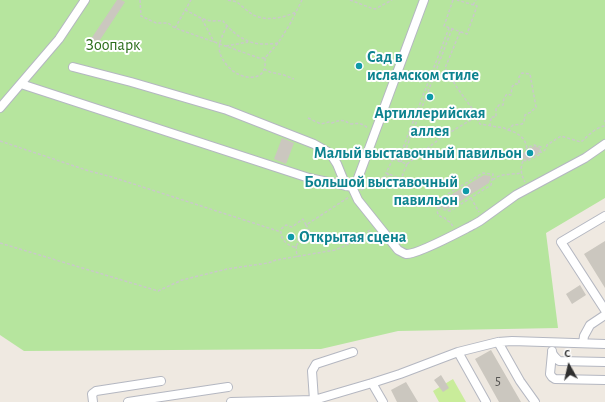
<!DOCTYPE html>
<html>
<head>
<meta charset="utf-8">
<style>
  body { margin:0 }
  #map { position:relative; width:605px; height:402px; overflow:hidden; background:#efe9e1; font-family:"Alegreya Sans",sans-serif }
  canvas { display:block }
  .north { position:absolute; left:549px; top:346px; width:40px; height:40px; -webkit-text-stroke:3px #fff; paint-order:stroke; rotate:352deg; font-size:11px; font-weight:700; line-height:16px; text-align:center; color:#2e2e2e }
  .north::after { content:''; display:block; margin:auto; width:14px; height:18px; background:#2e2e2e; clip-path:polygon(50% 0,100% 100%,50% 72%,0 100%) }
</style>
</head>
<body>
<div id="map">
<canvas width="605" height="402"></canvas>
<div class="north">С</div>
</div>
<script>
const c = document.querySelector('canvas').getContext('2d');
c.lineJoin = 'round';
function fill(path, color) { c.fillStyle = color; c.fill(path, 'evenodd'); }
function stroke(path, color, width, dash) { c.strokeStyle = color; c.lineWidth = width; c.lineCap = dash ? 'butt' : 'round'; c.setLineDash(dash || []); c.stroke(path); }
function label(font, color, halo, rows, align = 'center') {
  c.font = font + ' "Alegreya Sans",sans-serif'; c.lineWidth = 4; c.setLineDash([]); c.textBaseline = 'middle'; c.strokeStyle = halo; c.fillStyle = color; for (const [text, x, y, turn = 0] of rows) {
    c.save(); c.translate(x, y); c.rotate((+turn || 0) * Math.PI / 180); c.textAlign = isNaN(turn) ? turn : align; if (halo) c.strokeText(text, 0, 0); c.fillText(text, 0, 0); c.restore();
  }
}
fill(new Path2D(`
  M0,0H605V198L546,233L558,328L398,331L321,349L24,351L0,335Z`), '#b6e59e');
fill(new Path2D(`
  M453,379L466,402H439L433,391Z`), '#c9ec9a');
fill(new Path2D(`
  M117,0H121L125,2L96,46L89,42Z
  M282,138L294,143L286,164L274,159Z
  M534,146L540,148L538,154L527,160L521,158L523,153Z
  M484,175L491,176L489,183L448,209L440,207L442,200Z
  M605,241V288L584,254Z
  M580,285L586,295L572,304L566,294Z
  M491,350L521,402H499L475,359Z
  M441,375L449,388L443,392L434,380Z
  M406,382L418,402H397L391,390Z`), '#cbc7bf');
const minor = new Path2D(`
  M73,67L131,82L227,110L314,144L330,153L337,164L346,186
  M21,84L309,178L352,187L358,200L398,250C400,251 403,253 406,254C417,255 461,231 473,225L480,221L516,195L585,158L605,144
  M0,108L59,39L85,0
  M352,187L357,181L424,0
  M605,216L561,242L605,310
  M498,342L520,381L535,402
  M583,343L584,336L590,325L605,315
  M552,351C552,355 556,358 559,361L605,362
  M458,352L486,402
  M552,353L550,374L552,377L555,379L605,380
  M372,383L383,402
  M93,402L92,394L96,391L161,381
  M128,402L228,387
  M231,402L314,400L372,383L400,374L458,352L498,342L512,341L605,344
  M316,402L314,400L312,371L316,364L353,352`);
stroke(minor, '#b4b7c1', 10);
stroke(new Path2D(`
  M140,0L141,16L156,23H168L175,28L259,58H265L278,43L290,24L302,0
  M228,0C231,1 234,1 237,2C242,6 247,11 252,14C265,22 283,18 296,12
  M350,0L371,8L375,9L392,0
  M453,0L444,26L467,34L477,6L457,0
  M473,5L476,0
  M185,10C192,13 199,18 207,20C212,22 218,20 223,21C232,33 247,44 262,44C267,44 273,44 278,43
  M202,19L214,42
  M227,26C223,34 217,45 220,53C222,61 231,71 238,74C245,78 257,79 262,73C266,69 265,63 265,58
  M175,28L191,0
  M460,32L445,68L458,89L471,107L476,116
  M226,46L248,42
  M264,69L270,72L284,75L294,79
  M375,73L381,77H388
  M308,118L321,124L329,122L332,123C340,120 343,119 350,124C359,123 361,123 368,128
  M605,120V122
  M508,130C518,133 525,137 527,148L534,145L541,147L539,155L527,161L519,159L521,152L527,148
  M0,141L89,171L112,177L281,232
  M539,152C544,153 546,149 547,145L561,136L581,142C588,136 596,127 605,126
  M393,159L407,164L401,179L386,173Z
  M398,161L449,28
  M523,161C520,168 521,175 525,182
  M401,162L452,29
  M407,164L442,137L476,117L480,124L504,128L508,130L513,125L522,124L524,122L525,115L531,112L536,107L530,74L522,73L519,77V84H514L512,87L511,95L507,94L504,98L503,105H499L496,109V117H491L490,126
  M493,180C499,173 512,175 521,173
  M361,190L389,174
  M471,198L479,212
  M438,208L450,211L491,185L493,174L483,173L441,198L438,208L437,209C437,215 440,217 445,218L446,220L450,222L454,228
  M306,225L303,219L292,227L286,225L281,229C280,238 285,244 294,247C299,245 298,241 298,237L309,230L306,225L349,197
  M0,243L158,291L182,280L227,269L268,263L276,260L335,250L351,243L366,233L371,229
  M296,246L297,257`), '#c9c9c9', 1.5, [3, 2]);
stroke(minor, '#fff', 8);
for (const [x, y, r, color] of [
  [359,66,4,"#0f9aa8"],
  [430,97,4,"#0f9aa8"],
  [530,153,4,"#0f9aa8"],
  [466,191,4,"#0f9aa8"],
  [291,237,4,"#0f9aa8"]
]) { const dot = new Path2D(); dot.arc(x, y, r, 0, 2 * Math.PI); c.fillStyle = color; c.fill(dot); stroke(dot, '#fff', 1.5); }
label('14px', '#555452', null, [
  ["5",498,381]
]);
label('16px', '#2c6e1b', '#fff', [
  ["Зоопарк",113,45]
]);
label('bold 16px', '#0d838f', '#fff', [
  ["Сад в",367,57],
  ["исламском стиле",367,75],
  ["Артиллерийская",430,113,"center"],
  ["аллея",430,131,"center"],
  ["Малый выставочный павильон",522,153,"right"],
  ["Большой выставочный",458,182,"right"],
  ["павильон",458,200,"right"],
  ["Открытая сцена",299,237]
], 'left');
</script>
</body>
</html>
